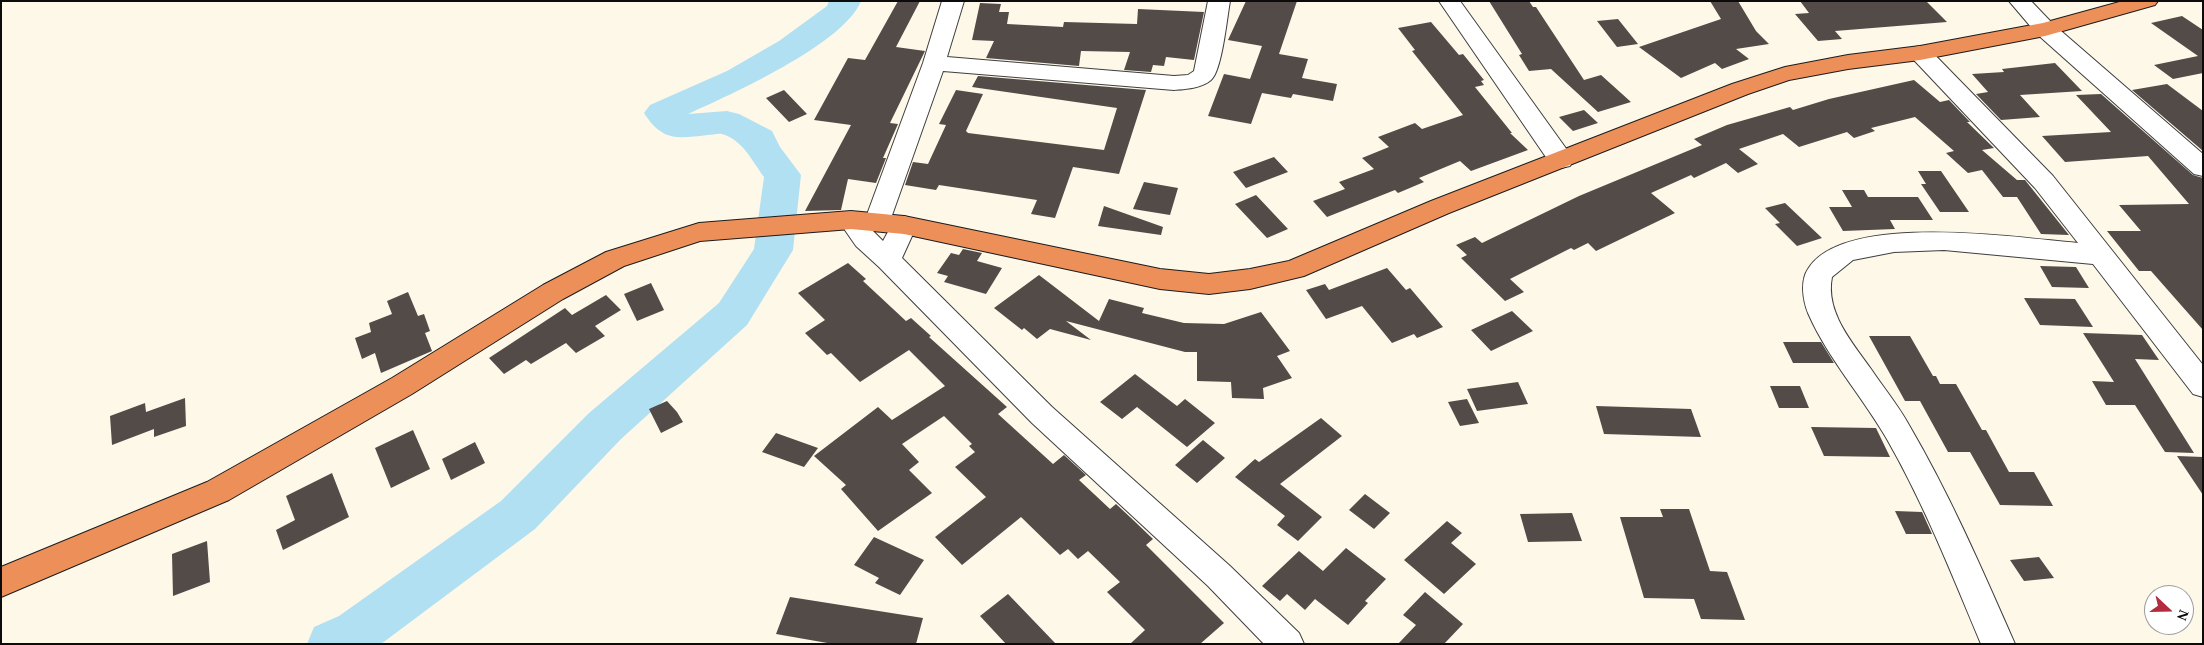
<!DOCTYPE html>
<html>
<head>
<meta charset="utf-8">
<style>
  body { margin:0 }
  #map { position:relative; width:2204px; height:645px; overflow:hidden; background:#fef8e9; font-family:Georgia,serif }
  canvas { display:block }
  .frame { position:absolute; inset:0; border:2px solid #0b0b0b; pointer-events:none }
  .north { position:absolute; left:2144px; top:585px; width:50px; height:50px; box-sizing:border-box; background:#fff; border:1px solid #9d9d9d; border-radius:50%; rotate:111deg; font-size:14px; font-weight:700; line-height:20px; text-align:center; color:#0b0b0b }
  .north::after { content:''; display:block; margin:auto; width:18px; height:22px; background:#b22b3e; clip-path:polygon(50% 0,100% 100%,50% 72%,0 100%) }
</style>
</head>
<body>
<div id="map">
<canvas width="2204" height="645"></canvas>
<div class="frame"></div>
<div class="north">N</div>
</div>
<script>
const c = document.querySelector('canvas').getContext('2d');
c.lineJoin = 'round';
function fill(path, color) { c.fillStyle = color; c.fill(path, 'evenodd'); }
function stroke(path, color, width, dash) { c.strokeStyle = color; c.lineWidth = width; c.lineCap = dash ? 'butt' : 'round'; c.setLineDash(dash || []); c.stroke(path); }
fill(new Path2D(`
  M829,1H861C844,44 730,95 688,114L727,111L739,114L772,131L780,147L801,175L793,250L747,325L621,439L535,529L381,644H307L314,627L339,616L501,501L589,413L719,303L754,249L764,177C752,161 743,140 722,134C718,133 712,135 707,135C677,139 662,141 644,113L650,105L727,71L779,41L827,6Z`), '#b1e0f2');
fill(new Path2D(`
  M898,1H920L896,47L925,51L890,123L898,124L883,158H886L876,183L848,179L841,210L805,211L851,125L814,120L848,58L865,60Z
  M1246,1H1297L1279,54L1308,59L1302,78L1337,84L1333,101L1293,94L1291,98L1262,93L1251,124L1208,116L1224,74L1250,79L1262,46L1228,40Z
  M1489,1H1529L1533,7H1536L1584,80L1601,75L1631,102L1598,112L1551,69L1529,71L1519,55L1522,54Z
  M1710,1H1738L1756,31L1769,44L1736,49L1749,59L1722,69L1715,63L1681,78L1639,47L1721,19Z
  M1800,1H1926L1947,22L1835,31L1842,39L1818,41L1795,14L1809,13Z
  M980,3L1001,4L999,12H1009L1007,24L1063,27L1064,22L1137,24L1138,9L1204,12L1194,60L1166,57L1164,66L1153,65L1151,72L1124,70L1130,52L1081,51L1079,66L986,58L994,41L972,40Z
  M2182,16L2203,30V73L2173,79L2154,65L2198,56L2151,23Z
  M1618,19L1638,44L1617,47L1597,21Z
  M1431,22L1459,55L1463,54L1484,80L1481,81L1484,85L1475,87L1512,133H1510L1528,150L1471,171L1460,161L1419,178L1424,182L1398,193L1395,190L1327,217L1313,201L1345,189L1339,182L1374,169L1362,158L1389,147L1378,137L1415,123L1422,129L1463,115L1412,51L1415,50L1398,28Z
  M2055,63L2082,91L2020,95L2040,117L2001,120L1976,94L1988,92L1972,74L2004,72L2002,69Z
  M978,76L1146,90L1119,174L1073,167L1055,218L1031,214L1037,200L939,185L936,190L905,185L913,162L928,164L946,125L939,124L956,90L983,94L966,131L968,133L1104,150L1117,108L972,87Z
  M1914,80L1940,102L1949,100L1970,122H1967L1994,148L1982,150L2017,180H2025L2069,235L2041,234L2017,197H2003L1982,170L1968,173L1946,153L1954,151L1915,117L1871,128L1875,131L1854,138L1847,132L1799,147L1783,134L1739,149L1758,164L1738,173L1726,163L1694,178L1691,175L1651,193L1675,213L1596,251L1588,243L1574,250L1571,248L1510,279L1524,292L1505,301L1461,258L1467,255L1456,245L1475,237L1482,243L1579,196L1702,145L1694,139L1727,125L1790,107L1793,110L1829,99Z
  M2167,84L2203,111V151L2132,90Z
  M784,90L807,114L789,122L766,98Z
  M2101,94L2193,175L2203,178V330L2151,271H2139L2107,231H2141L2119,205L2189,204L2148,156L2065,162L2042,136L2111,132L2076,95Z
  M1584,110L1598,123L1573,131L1559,117Z
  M1274,157L1288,172L1246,188L1233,172Z
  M1918,171H1941L1969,212H1940L1921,184H1926Z
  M1144,182L1178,188L1170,215L1133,209Z
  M1842,190H1864L1868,197H1918L1933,220H1890L1895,229L1843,231L1829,207H1852Z
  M1256,195L1288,229L1267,238L1235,204Z
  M1785,203L1822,238L1797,246L1775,224L1780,223L1765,208Z
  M1104,206L1163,227L1161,235L1098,226Z
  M963,249L982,253L977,261L1002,268L986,294L944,282L948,276L937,273L951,253L959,255Z
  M848,263L866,279L863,281L906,321L911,318L931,336L929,337L1007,407L998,414L1053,464L1064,455L1086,475L1079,480L1110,509L1116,504L1130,517L1153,539L1146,545L1224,623L1200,644H1130L1145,630L1107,592L1120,582L1088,551L1078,559L1068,549L1060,555L1021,517L962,565L935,537L986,497L955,467L975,452L969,446L972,444L944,416L902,444L919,462L909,470L932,493L878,531L841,489L846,485L814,456L878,407L892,420L945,386L909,350L860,382L831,353L827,355L805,333L825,320L798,293Z
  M2040,266L2076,267L2089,288L2052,287Z
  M1387,268L1406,290L1410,288L1443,327L1417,338L1414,334L1392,343L1362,306L1326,319L1306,290L1325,284L1329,290Z
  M1039,275L1099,321L1109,299L1144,308L1142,313L1184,323L1224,324L1261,312L1290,351L1277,356L1292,378L1263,388L1264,399L1232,398L1231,382L1197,381V352H1185L1066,321L1091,340L1050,329L1037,339L1024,328L1022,330L994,308Z
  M651,283L664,310L637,321L624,294Z
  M408,292L418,316L424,314L430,331L425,333L432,351L381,373L375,353L362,359L355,338L371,332L369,323L392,314L387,301Z
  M606,295L621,310L595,326L605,336L576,353L566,343L531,364L526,360L504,374L489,358L565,308L572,315Z
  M2024,298L2075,299L2093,327L2040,325Z
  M1512,311L1533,331L1491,351L1471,330Z
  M2083,333L2142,335L2159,360L2135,359L2194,453L2165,452L2135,405H2106L2092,381L2114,382Z
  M1869,336H1910L1933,376H1936L1940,384H1956L1982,430H1986L2009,472H2034L2053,506L2000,505L1970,452H1948L1920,401H1905Z
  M1783,342H1821L1834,363H1793Z
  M1135,374L1177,406L1185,399L1215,423L1187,447L1137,407L1122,419L1100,402Z
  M1518,382L1528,404L1477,411L1467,389Z
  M1770,386H1800L1809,408H1779Z
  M185,398L186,426L154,437V429L112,445L110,416L145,403L146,412Z
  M1467,399L1479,423L1460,426L1448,402Z
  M667,401L677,412L683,422L661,433L649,409Z
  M1596,406L1691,409L1701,437L1604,434Z
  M1321,418L1342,436L1280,484L1322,517L1298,541L1277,525L1285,516L1235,477L1255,459L1259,462Z
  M1811,427L1876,428L1890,457L1824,456Z
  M413,430L430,469L391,488L375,448Z
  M776,433L818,448L804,467L762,452Z
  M1203,440L1225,458L1197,483L1175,465Z
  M475,442L485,463L451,480L442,459Z
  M2177,456L2203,457V495Z
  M332,473L349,517L283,550L276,530L295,520L286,496Z
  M1365,494L1390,513L1374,529L1349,510Z
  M1660,509H1689L1710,571L1727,572L1745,620L1701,619L1694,599L1644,598L1620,517H1663Z
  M1895,511L1922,512L1932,534H1906Z
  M1572,513L1582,541L1528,542L1520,514Z
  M1447,521L1462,533L1451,543L1476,564L1444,594L1404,560Z
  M874,537L924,560L900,595L875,583L879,578L854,565Z
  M207,541L210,582L173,596L172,554Z
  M1346,548L1386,579L1365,601L1368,603L1348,625L1315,599L1305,610L1287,594L1280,601L1262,586L1299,551L1323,571Z
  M2039,557L2054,578L2024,581L2010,560Z
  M1425,592L1463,624L1444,644H1398L1416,625L1403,615Z
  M1008,594L1056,644H1006L980,616Z
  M790,597L923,618L916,644H833L776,634Z`), '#534b48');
const minor = new Path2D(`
  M942,1H964L947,57L1174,76L1188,75L1194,71L1208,1H1230C1227,17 1222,71 1211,80C1202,88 1186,89 1174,90L943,71L890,221L886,227L877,230L870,228L883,241L895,219L904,216L913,219L917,225L902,258L1052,407L1230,566L1299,633L1304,644H1264L1208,586L1032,423L879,267L856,246L838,220L842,214C852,211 858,211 865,220L923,63Z
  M1439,1H1460L1570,154L1573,160L1570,166L1561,168L1552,166Z
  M2009,1H2031L2053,24L2203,154V176L2194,174L2037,34Z
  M1920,46L1928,48L2053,176L2203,365V397L2193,394L2093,264L1944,250L1894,252L1853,260L1832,277C1825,312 1852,342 1871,369C1883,387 1898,405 1909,425C1950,495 1982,569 2015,644H1981C1952,575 1925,506 1888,441C1863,397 1828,359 1808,313C1803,300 1800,281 1808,269C1844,211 2018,238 2078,243L2035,188L1912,58L1909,53L1912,48Z`);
const highway = new Path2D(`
  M2123,1H2158L2155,5L2045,36L1920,60L1848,69L1789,80L1748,94L1449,213L1304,276L1250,289L1209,294L1160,289L904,234L851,229L700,241L624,266L563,299L412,394L229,500L1,597V567L207,482L392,378L543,285L606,252L699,223L851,211L904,216L1160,269L1209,274L1250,269L1289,261L1431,201L1732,84L1785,67L1848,55L1920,46L2043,23Z`);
stroke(minor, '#3e3e3e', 2);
stroke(highway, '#1c1c1c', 2);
fill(minor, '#fff');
fill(highway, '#ed8f59');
</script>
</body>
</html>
